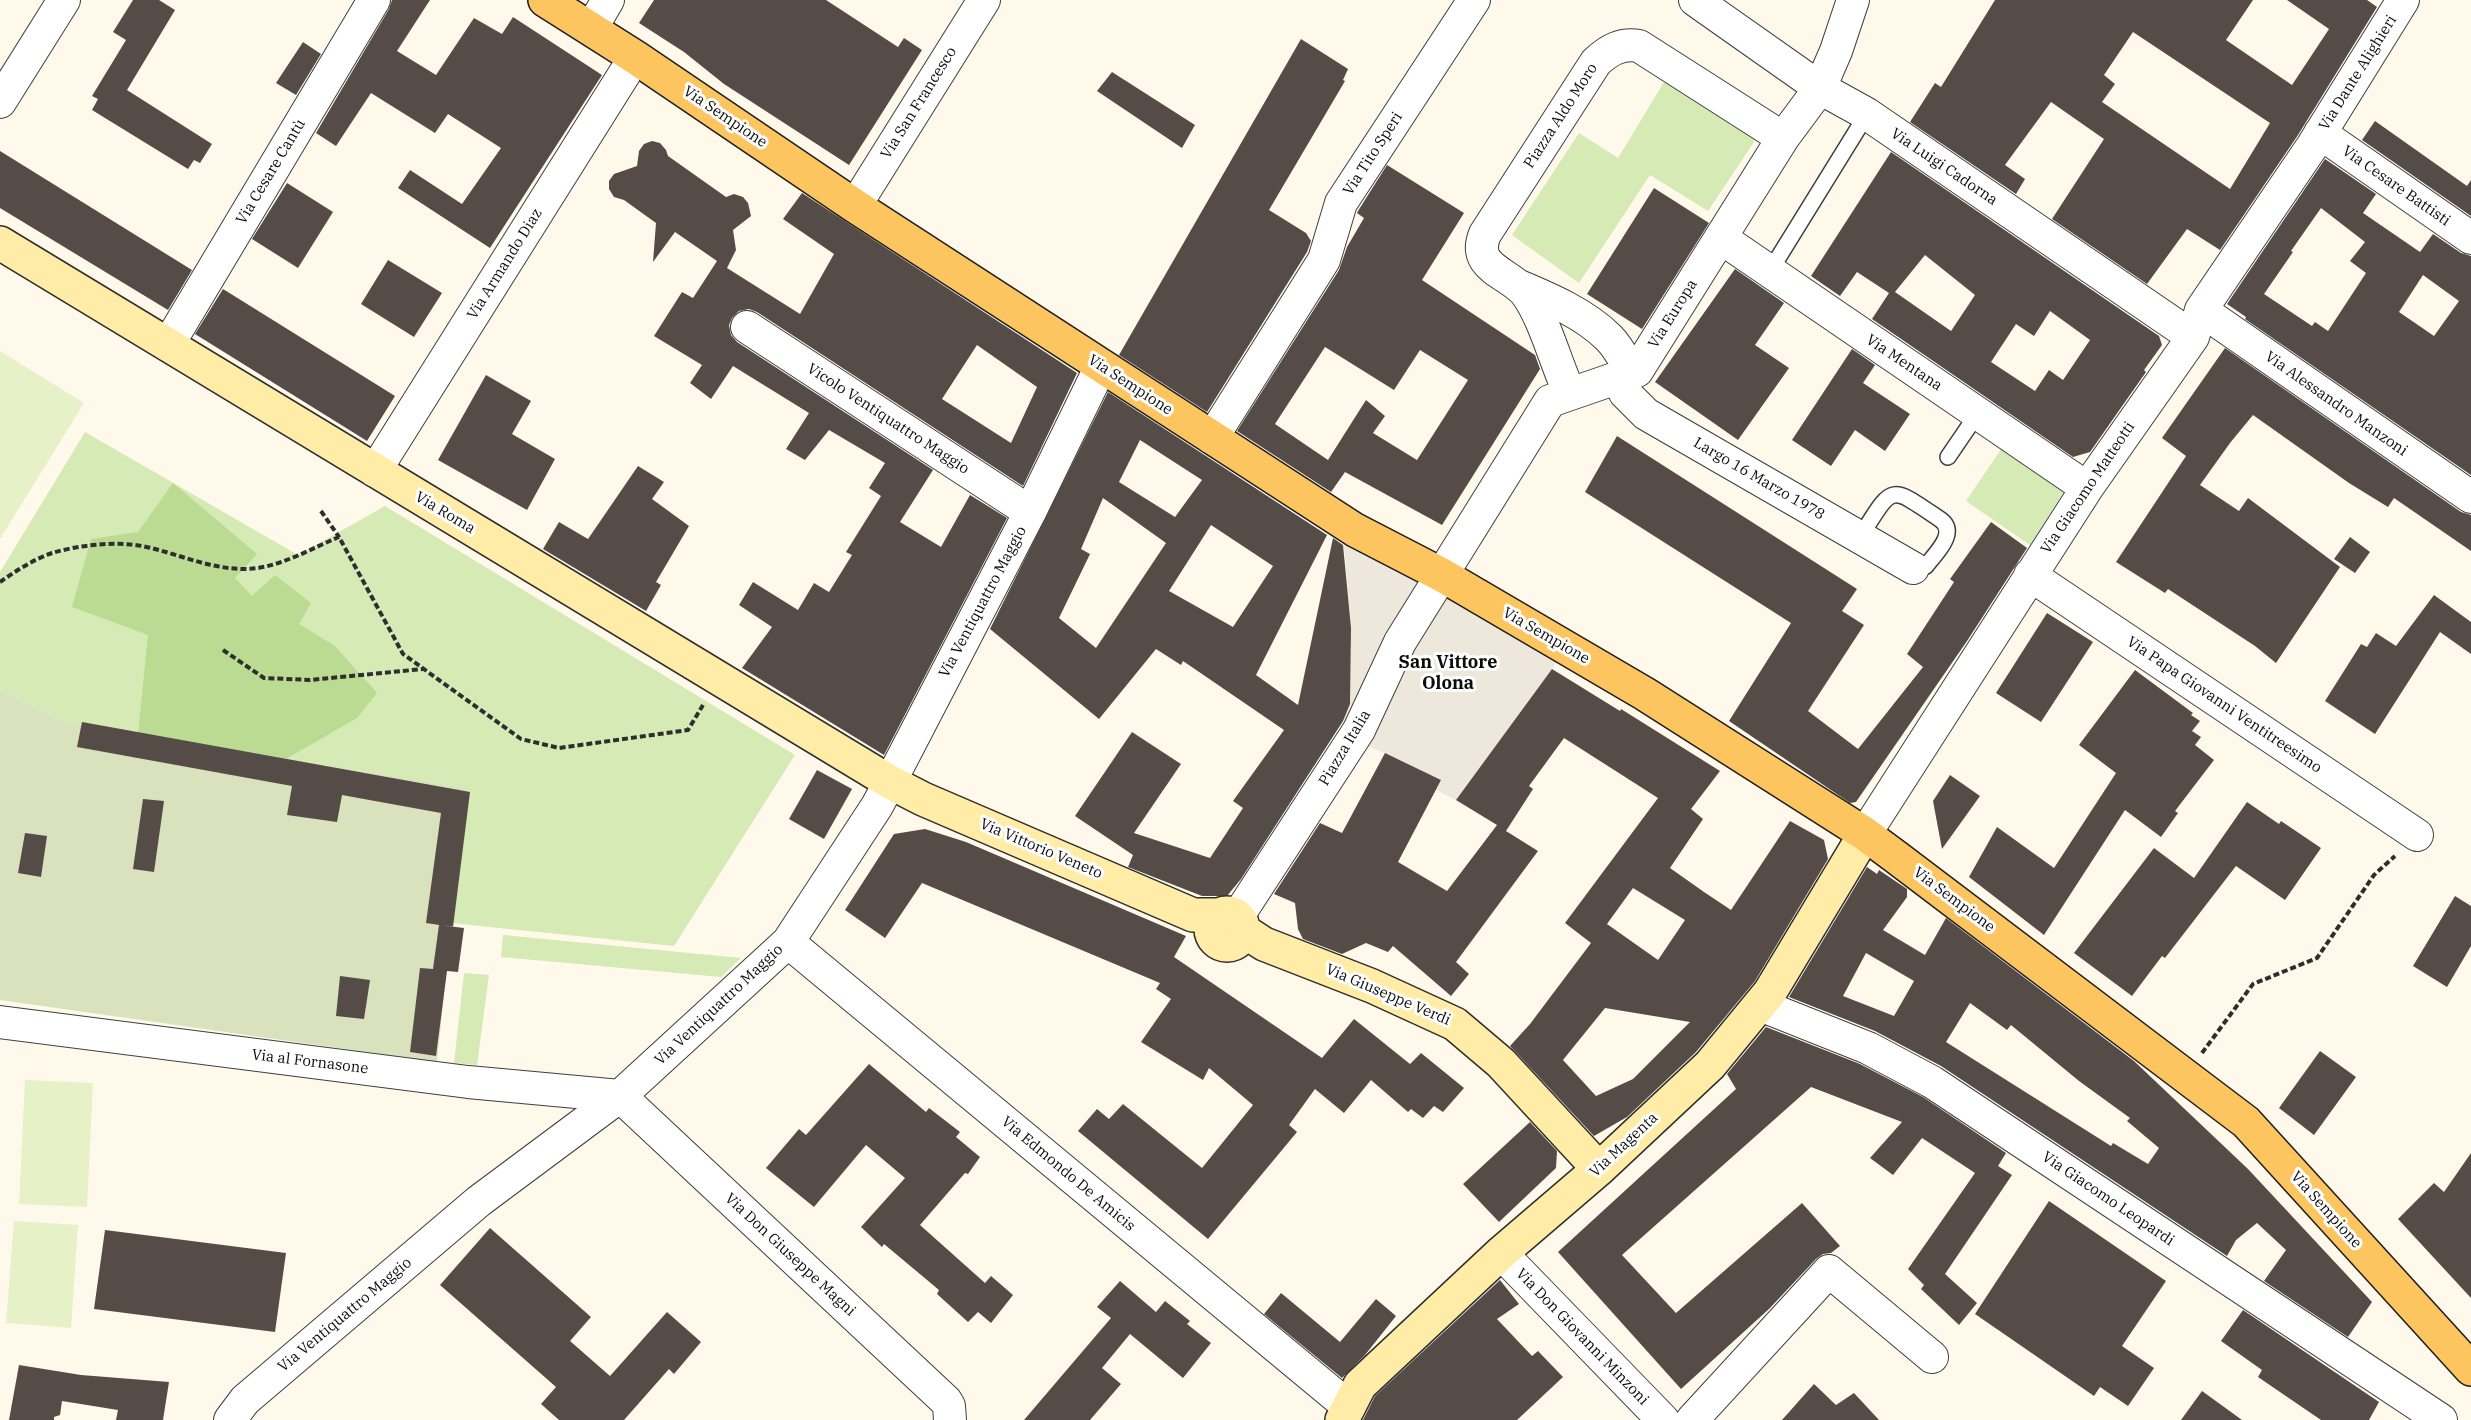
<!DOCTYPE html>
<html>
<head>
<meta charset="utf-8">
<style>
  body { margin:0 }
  canvas { display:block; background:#fff9eb }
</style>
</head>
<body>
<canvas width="2471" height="1420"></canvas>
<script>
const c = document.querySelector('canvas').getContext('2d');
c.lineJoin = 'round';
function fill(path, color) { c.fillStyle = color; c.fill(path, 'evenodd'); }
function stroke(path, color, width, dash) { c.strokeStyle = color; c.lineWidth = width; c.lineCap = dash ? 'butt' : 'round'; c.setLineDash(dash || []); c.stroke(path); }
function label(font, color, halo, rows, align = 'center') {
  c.font = font + ' "IBM Plex Serif",serif'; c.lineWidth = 6; c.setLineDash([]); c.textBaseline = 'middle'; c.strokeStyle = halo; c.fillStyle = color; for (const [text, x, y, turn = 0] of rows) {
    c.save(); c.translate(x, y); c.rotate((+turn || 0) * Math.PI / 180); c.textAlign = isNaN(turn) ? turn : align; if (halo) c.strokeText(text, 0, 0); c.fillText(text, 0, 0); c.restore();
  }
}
fill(new Path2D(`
  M1664,82L1756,139L1708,211L1650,175L1579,283L1512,235L1579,133L1618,158Z
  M85,432L298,555L385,506L795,755L674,946L451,923L464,788L64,722L0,690V572Z
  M2006,442L2068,485L2030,545L1966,501Z
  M503,935L741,958L721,977L501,957Z
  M464,973L489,975L477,1065L454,1063Z`), '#d6eab5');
fill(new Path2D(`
  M173,483L257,554L235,578L252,596L275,575L311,603L299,624L335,646L377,693L357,718L286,759L138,734L148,635L72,607L91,539L138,532Z`), '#bbdb93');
fill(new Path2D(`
  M0,690L64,722L465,788L437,1062L0,1000Z`), '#d9e1bd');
fill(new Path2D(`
  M0,351L84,403L0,539Z
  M25,1080L93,1083L87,1207L19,1204Z
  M14,1221L78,1225L71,1328L6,1323Z`), '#e7f1c7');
fill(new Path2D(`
  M1355,530L1565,646L1552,669L1456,800L1436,790L1441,780L1385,753L1338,735L1350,704L1351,628L1344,546Z`), '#eee7db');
fill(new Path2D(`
  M133,0H159L175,10L127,90L212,144L200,163L194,160L188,169L92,110L98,99L92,96L126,40L113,32Z
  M392,0H430L397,51L436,75L474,18L502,34L513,17L602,75L490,248L398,188L410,170L462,204L501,148L448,114L435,133L371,93L336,146L316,133L389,9Z
  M654,0H826L898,47L904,38L922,50L849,165L724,84L684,52L639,23Z
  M1995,0H2253L2226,40L2292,85L2329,29L2287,0H2367L2377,7L2298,135L2220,250L2187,229L2147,284L2052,219L2104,139L2051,102L2005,165L2025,179L2016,194L1910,122L1935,83L1941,87ZM2133,32L2270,123L2230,189L2102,102L2115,84L2104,75Z
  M1301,39L1348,69L1343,80L1345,81L1269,210L1306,233L1311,241L1307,252L1207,412L1119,355Z
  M303,42L321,54L296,95L276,83Z
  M1112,72L1195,125L1182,148L1097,91Z
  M2375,121L2467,186L2471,180V216L2362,140Z
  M652,141L660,143L666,150L668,156L726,197L734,194L743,197L748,203L751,216L733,230L736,250L727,268L800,314L834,254L783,219L802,193L1077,373L1023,486L757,312L749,309L739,311L732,318L729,325L731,335L737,342L933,470L900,522L941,547L970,495L1007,518L884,755L742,668L772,627L739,605L753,582L798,610L814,583L829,592L852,555L846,552L881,496L869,488L885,463L829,430L805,460L786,449L809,413L733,366L711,399L690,383L702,365L654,336L682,292L693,298L717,261L675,232L653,262L656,223L624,200L614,197L609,189V181L614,174L637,166L639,151L644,144ZM977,345L1037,387L1011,443L942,399Z
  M0,151L192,270L168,310L0,208Z
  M1891,152L2159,336L2162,345L2144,370L2146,372L2090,452L2073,457L1872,319L1889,293L1857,272L1840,296L1811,276ZM1925,255L1975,295L1951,331L1895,292ZM2050,311L2090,340L2063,380L2049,370L2035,391L1991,362L2016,324L2034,336Z
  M2325,159L2376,194L2363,213L2420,252L2433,234L2461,253L2471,256V475L2245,319L2246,317L2227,304ZM2321,208L2365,242L2350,261L2366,273L2328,331L2315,322L2312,326L2264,294L2293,252L2291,251ZM2423,275L2459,301L2434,336L2399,312Z
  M1387,165L1464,213L1422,280L1535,355L1540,369L1442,525L1345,472L1331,492L1237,431L1339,270L1347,247L1364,218L1357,213L1358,211ZM1325,347L1394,390L1420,350L1468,380L1417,460L1373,433L1385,416L1366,400L1328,460L1275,424Z
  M287,183L333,212L298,268L252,239Z
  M1654,188L1709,223L1642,329L1587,294Z
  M388,260L442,293L414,337L361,304Z
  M1735,269L1784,303L1755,345L1789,368L1738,440L1655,382Z
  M223,289L395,396L367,441L195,334Z
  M2225,348L2461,512L2471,515V551L2394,498L2388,507L2349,483L2253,415L2230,443L2200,485L2239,511L2248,498L2340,567L2276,663L2255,646L2168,589L2165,593L2116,562L2186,456L2162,438Z
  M1852,349L1875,365L1863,383L1910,414L1885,451L1855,430L1831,466L1792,440Z
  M486,375L531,401L512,434L555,459L527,510L438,460Z
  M1108,392L1327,535L1256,675L1298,705L1333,538L1343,545L1351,628L1350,704L1343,721L1241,879L1227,896H1202L1128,867L1133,855L1075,816L1132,732L1181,764L1134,833L1210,858L1243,808L1233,801L1284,730L1183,661L1181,665L1156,649L1099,719L990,629ZM1140,440L1202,480L1175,517L1119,482ZM1103,498L1166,543L1096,648L1059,618L1090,554L1081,549ZM1211,525L1273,566L1233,627L1169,591Z
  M1617,436L1857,589L1842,611L1864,625L1808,711L1858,749L1923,667L1907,654L1954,582L1950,579L1991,522L2027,548L1967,641L1856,802L1850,803L1729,721L1791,623L1585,492Z
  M638,466L664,482L652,499L689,526L656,582L661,585L646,611L543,549L559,522L588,539Z
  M2350,537L2370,552L2355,573L2334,559Z
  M2434,595L2471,622V654L2440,632L2375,734L2325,701L2361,644L2367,647L2376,633L2396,646Z
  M2047,613L2093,642L2041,722L1996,693Z
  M1552,669L1620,711L1621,709L1720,771L1691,809L1703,819L1670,868L1704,892L1731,910L1790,821L1824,840L1828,859L1755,981L1696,1052L1627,1117L1594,1136L1510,1046L1530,1024L1591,943L1565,923L1658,798L1564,738L1529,786L1533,789L1506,831L1538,851L1456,962L1469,974L1451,996L1393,946L1388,952L1366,943L1342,954L1303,939L1298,929L1295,903L1274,894L1320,823L1342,833L1385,753L1441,780L1398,862L1447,891L1497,825L1456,800ZM1633,888L1685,920L1658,960L1607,924ZM1605,1008L1690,1022L1633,1079L1596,1096L1563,1060Z
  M2135,670L2193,713L2191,715L2200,721L2192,731L2201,737L2195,745L2214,760L2175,811L2178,813L2161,837L2125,810L2044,935L1969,877L1997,827L2054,868L2116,773L2079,745Z
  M82,722L470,792L453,927L426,923L441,813L342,795L337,822L287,815L292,786L77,747Z
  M817,770L852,789L824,839L789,819Z
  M1950,775L1980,796L1942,849L1933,801Z
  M143,799L164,801L154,872L133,869Z
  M2247,802L2279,824L2281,821L2321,848L2285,900L2236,866L2165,958L2162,956L2132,996L2074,953L2154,848L2194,878Z
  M925,829L966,842L1186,936L1174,957L1322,1058L1354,1019L1410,1064L1421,1053L1464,1088L1443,1112L1434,1106L1423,1118L1411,1109L1408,1112L1371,1080L1344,1113L1315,1089L1289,1125L1297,1132L1208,1239L1078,1131L1097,1109L1109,1119L1123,1104L1202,1168L1253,1105L1209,1068L1203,1080L1141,1042L1171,999L1156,989L1160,983L922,883L885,938L845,910L894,834Z
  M25,833L47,836L41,877L18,873Z
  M1867,867L1877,874L1879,870L1907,889V897L1883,930L1925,955L1946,918L2134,1061L2248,1169L2372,1302L2348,1337L2264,1281L2286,1250L2257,1223L2236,1240L2227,1256L1941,1066L1875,1031L1789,997ZM1866,953L1914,981L1894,1016L1843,996ZM1970,1003L2007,1030L2011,1025L2079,1081L2130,1118L2127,1121L2159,1148L2148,1164L2113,1143L2111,1146L1946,1042Z
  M2455,896L2471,906V946L2447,987L2413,966Z
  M439,925L464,928L458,972L447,971L436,1056L410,1052L420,968L433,969Z
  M340,976L370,980L364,1019L336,1016Z
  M1766,1027L1860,1064L1923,1097L2006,1153L1998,1166L2012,1175L1945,1274L1977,1303L1959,1325L1921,1289L1924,1285L1908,1269L1975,1173L1922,1138L1893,1175L1870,1158L1902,1122L1811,1087L1622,1255L1676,1313L1802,1203L1840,1246L1831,1253L1823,1254L1816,1259L1769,1309L1681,1389L1558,1252L1736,1089L1727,1074Z
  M2320,1051L2356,1077L2314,1135L2279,1108Z
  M869,1064L926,1112L929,1108L960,1132L956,1137L980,1157L968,1174L965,1173L920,1225L985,1283L991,1276L1013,1295L991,1323L978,1312L968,1322L937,1294L939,1290L884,1244L882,1247L861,1227L905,1178L866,1145L814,1207L766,1168L799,1129L806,1135Z
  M1530,1122L1557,1151L1556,1168L1499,1222L1463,1184Z
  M2471,1153V1298L2398,1219L2434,1183L2444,1192Z
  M2049,1201L2166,1281L2122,1346L2154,1368L2128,1406L2100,1387L2094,1396L1975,1314Z
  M490,1228L591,1317L570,1341L610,1376L667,1312L701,1342L674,1374L669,1369L624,1420H559L541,1404L556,1387L440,1285Z
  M105,1230L286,1253L275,1332L94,1309Z
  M1500,1280L1519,1304L1497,1319L1532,1356L1538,1351L1563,1377L1517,1420H1363L1375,1396Z
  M1120,1281L1156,1312L1165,1301L1190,1321L1187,1324L1211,1343L1183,1378L1130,1334L1102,1368L1121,1384L1090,1420H1024L1111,1318L1097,1307Z
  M1281,1293L1340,1342L1376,1299L1396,1316L1365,1355L1342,1378L1264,1314Z
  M2243,1310L2379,1402L2369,1420H2321L2258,1377L2262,1370L2221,1341Z
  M19,1365L81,1375L169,1382L163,1420H116L118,1410L62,1401L60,1415L54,1417V1420H9Z
  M1814,1384L1836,1405L1854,1393L1879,1420H1782Z
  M2202,1391L2242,1420H2181Z`), '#554c48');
const lane = new Path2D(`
  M1770,271L1867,114
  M1948,457L1978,413
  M1860,537C1894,484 1888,484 1941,520C1958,533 1935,554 1926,566L1913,568`);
const street = new Path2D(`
  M1695,0L1820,88L1867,114L2193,337
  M591,29L608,0
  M0,102L64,0
  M2320,133L2471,238
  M855,206L984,0
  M1721,238L2087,488
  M1519,286C1550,299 1585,314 1609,338C1619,348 1625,361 1632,373
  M2201,310L2471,497
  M747,327L1030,512
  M168,345L374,0
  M1618,377L1625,393L1646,414L1913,568
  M1570,394C1556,365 1544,316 1525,292C1507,272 1471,267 1485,234L1596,62C1609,50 1621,43 1639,46L1783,138
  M1212,438L1324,260L1341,203L1474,0
  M375,471L635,57
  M2030,575L2417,835
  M1865,834L2087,488L2193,337L2201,310L2313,145L2403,0
  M1238,916L1359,730L1400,642L1550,401L1637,371L1783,138L1820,88L1836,51L1853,0
  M788,942L1349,1407
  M1760,1005L1868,1048L1932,1082L2441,1420
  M0,1022L468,1082L620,1096L946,1401L949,1406L950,1420
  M1501,1253L1663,1420
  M230,1420L245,1400L479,1201L620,1096L788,942L877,806L890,782L1030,512L1101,366
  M1692,1420L1829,1271L1932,1357`);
const secondary = new Path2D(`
  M0,243L890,782L923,799L1193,915H1219
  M1211 929a16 16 0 1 1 32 0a16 16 0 1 1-32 0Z
  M1244,931L1264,944L1372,986L1455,1024L1501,1063L1599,1169
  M1342,1420L1360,1385L1501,1253L1599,1169L1710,1065L1770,992L1865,834`);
const primary = new Path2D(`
  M545,0L635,57L855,206L1355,530L1442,575L1645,694L1865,834L1896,857L2246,1122L2471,1369`);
stroke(lane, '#3f3f3f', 18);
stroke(street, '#3f3f3f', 34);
stroke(secondary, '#2e2e2e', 36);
stroke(primary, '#1d1d1d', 36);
stroke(new Path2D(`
  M321,511L339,537
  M0,582C16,571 34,559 52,553C79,545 115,541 142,546C177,553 208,569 245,569C277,569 310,549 339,537L403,654L521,739L559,748L688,730L703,705
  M223,650L264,678L310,680L423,669
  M2202,1053L2253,984L2317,958L2374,875L2395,856`), '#2e2e2e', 4, [6, 3]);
stroke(lane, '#fff', 15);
stroke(street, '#fff', 32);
stroke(secondary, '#ffeca6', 33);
stroke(primary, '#fcc55f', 33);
label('15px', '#0c0c0c', '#fff', [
  ["Via Dante Alighieri",2358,73,-58],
  ["Via San Francesco",919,103,-58],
  ["Piazza Aldo Moro",1561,116,-57],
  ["Via Sempione",725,117,34],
  ["Via Tito Speri",1373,154,-57],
  ["Via Luigi Cadorna",1944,167,34],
  ["Via Cesare Cantù",271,172,-59],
  ["Via Cesare Battisti",2396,186,35],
  ["Via Armando Diaz",505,264,-58],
  ["Via Europa",1673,314,-58],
  ["Via Mentana",1904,363,34],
  ["Via Sempione",1130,385,33],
  ["Via Alessandro Manzoni",2336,404,35],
  ["Vicolo Ventiquattro Maggio",888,419,33],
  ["Largo 16 Marzo 1978",1759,479,30],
  ["Via Giacomo Matteotti",2088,488,-56],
  ["Via Roma",445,513,31],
  ["Via Ventiquattro Maggio",983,602,-62],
  ["Via Sempione",1546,636,30],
  ["Via Papa Giovanni Ventitreesimo",2224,705,34],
  ["Piazza Italia",1345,748,-59],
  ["Via Vittorio Veneto",1041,849,23],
  ["Via Sempione",1954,900,37],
  ["Via Giuseppe Verdi",1388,995,23],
  ["Via Ventiquattro Maggio",719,1005,-43],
  ["Via al Fornasone",310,1062,7],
  ["Via Magenta",1624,1145,-43],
  ["Via Edmondo De Amicis",1068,1174,40],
  ["Via Giacomo Leopardi",2108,1199,34],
  ["Via Sempione",2326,1210,48],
  ["Via Don Giuseppe Magni",790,1255,43],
  ["Via Ventiquattro Maggio",345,1315,-40],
  ["Via Don Giovanni Minzoni",1582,1337,46]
]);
label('bold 18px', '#0c0c0c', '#fff', [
  ["San Vittore",1448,663],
  ["Olona",1448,684]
]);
</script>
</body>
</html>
